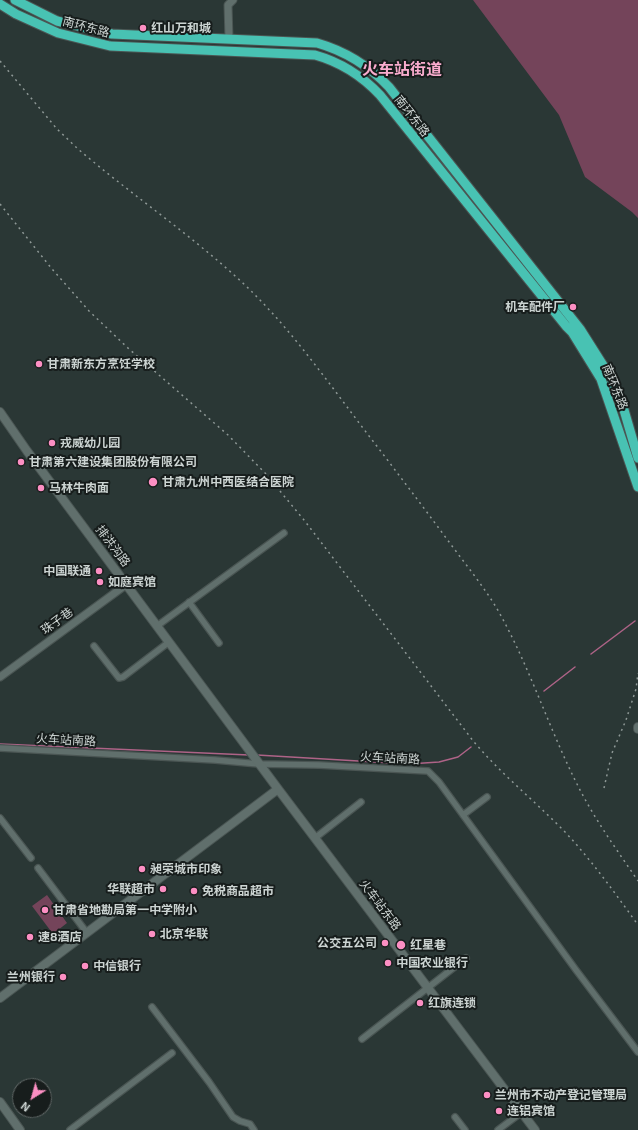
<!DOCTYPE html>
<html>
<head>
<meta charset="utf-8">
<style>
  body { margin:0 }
  #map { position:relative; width:638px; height:1130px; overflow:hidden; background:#2a3735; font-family:"Exo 2",sans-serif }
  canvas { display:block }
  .north { position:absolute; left:12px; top:1078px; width:40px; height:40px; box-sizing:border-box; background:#171d1c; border:1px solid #5f6665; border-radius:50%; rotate:217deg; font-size:11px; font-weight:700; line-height:16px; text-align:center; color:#ccd4d2 }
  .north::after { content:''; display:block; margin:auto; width:14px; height:18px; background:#fc8fc3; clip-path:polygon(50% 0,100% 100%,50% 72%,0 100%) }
</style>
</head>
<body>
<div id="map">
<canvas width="638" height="1130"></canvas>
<div class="north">N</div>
</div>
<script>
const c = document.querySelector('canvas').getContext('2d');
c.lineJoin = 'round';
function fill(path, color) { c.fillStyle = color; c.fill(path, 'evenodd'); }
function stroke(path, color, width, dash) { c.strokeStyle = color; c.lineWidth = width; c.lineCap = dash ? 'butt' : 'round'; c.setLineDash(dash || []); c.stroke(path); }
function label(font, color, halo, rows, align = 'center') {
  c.font = font + ' "Exo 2","Noto Sans SC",sans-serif'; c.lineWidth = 4; c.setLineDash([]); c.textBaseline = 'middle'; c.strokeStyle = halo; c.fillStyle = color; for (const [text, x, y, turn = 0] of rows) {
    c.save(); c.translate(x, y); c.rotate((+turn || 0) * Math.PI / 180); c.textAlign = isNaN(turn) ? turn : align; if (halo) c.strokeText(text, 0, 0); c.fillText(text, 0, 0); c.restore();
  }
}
fill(new Path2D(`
  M473,0H638V218L632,212L585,177L559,115Z
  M47,895L67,923L53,934L32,906Z`), '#74445a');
stroke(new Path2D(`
  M591,654L635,621
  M544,691L575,667
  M0,744L249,755
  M257,755L409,764L439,762L458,757L471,747`), '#ae6387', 1.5);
const minor = new Path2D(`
  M189,602L219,643
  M157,626L284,533
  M94,646L119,678L123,677L169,642
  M0,748L215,760L259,764L319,765L428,771L439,782L576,970L638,1052
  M463,815L487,797
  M0,818L31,858
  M315,838L361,802
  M38,868L87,933
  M152,1007L209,1082L233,1117L240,1121L250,1124L254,1130
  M362,1039L466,958
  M455,1117L465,1130
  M70,1130L172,1053
  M498,1130L522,1112`);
const tertiary = new Path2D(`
  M229,39L228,5L233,0
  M0,677L127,584`);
const secondary = new Path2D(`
  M0,412L27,451L278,789L535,1130
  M638,727V729
  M0,998L278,789
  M0,1102L20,1130`);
const trunk = new Path2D(`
  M15,0L57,21L112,34L317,43C345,51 370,67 389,87L580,329L611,378L624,410L638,458
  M0,4L16,14L58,33L110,46L315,55C340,62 363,77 380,95L566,326L572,332L601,379L638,487`);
stroke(minor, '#4a5553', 8);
stroke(tertiary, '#4a5553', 9);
stroke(secondary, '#4a5553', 10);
stroke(trunk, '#4a5553', 11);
stroke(minor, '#606f6c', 5.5);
stroke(tertiary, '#606f6c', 7);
stroke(secondary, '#606f6c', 8);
stroke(trunk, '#48c2b3', 9);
stroke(new Path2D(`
  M0,61L57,129L78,149C133,196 193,236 246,286C295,333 334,391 376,445C402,479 427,512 452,546C467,566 483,586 496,607C529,664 548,727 578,786C595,820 617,850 638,881
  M0,204L52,269L89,311L129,349L228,435L265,473L304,520L474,742C502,775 536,802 566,833C592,861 615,893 638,925
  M604,788L612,753L626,720L636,689L638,673`), '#8e9896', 1.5, [2, 4]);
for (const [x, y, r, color] of [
  [143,28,4,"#fc8fc3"],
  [573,307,4,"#fc8fc3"],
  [39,364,4,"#fc8fc3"],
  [52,443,4,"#fc8fc3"],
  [21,462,4,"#fc8fc3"],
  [153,482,5,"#fc8fc3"],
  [41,488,4,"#fc8fc3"],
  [99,571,4,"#fc8fc3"],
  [100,582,4,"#fc8fc3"],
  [142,869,4,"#fc8fc3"],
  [163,889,4,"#fc8fc3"],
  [194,891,4,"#fc8fc3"],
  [45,910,4,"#fc8fc3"],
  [152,934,4,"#fc8fc3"],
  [30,937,4,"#fc8fc3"],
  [385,943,4,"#fc8fc3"],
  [401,945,5,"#fc8fc3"],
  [388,963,4,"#fc8fc3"],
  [85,966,4,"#fc8fc3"],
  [63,977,4,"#fc8fc3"],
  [420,1003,4,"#fc8fc3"],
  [487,1095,4,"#fc8fc3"],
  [499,1111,4,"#fc8fc3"]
]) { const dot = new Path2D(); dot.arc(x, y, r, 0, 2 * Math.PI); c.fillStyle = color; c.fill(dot); stroke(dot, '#171d1c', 1.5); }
label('12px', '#ccd4d2', '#171d1c', [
  ["南环东路",86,27,15],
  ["南环东路",412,116,52],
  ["南环东路",615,387,68],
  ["排洪沟路",113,546,53],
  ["珠子巷",57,621,-36],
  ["火车站南路",66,740,3],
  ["火车站南路",390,758,3],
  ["火车站东路",380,905,53]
]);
label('bold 12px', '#ccd4d2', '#171d1c', [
  ["红山万和城",151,28],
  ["机车配件厂",565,307,"right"],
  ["甘肃新东方烹饪学校",47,364],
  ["戎威幼儿园",60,443],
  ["甘肃第六建设集团股份有限公司",29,462],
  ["甘肃九州中西医结合医院",162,482],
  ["马林牛肉面",49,488],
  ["中国联通",91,571,"right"],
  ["如庭宾馆",108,582],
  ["昶荣城市印象",150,869],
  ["华联超市",155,889,"right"],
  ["免税商品超市",202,891],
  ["甘肃省地勘局第一中学附小",53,910],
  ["北京华联",160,934],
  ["速8酒店",38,937],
  ["公交五公司",377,943,"right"],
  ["红星巷",410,945],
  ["中国农业银行",396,963],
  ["中信银行",93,966],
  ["兰州银行",55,977,"right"],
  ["红旗连锁",428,1003],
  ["兰州市不动产登记管理局",495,1095],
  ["连铝宾馆",507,1111]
], 'left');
label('bold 16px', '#f9acce', '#171d1c', [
  ["火车站街道",402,70]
]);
</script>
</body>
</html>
